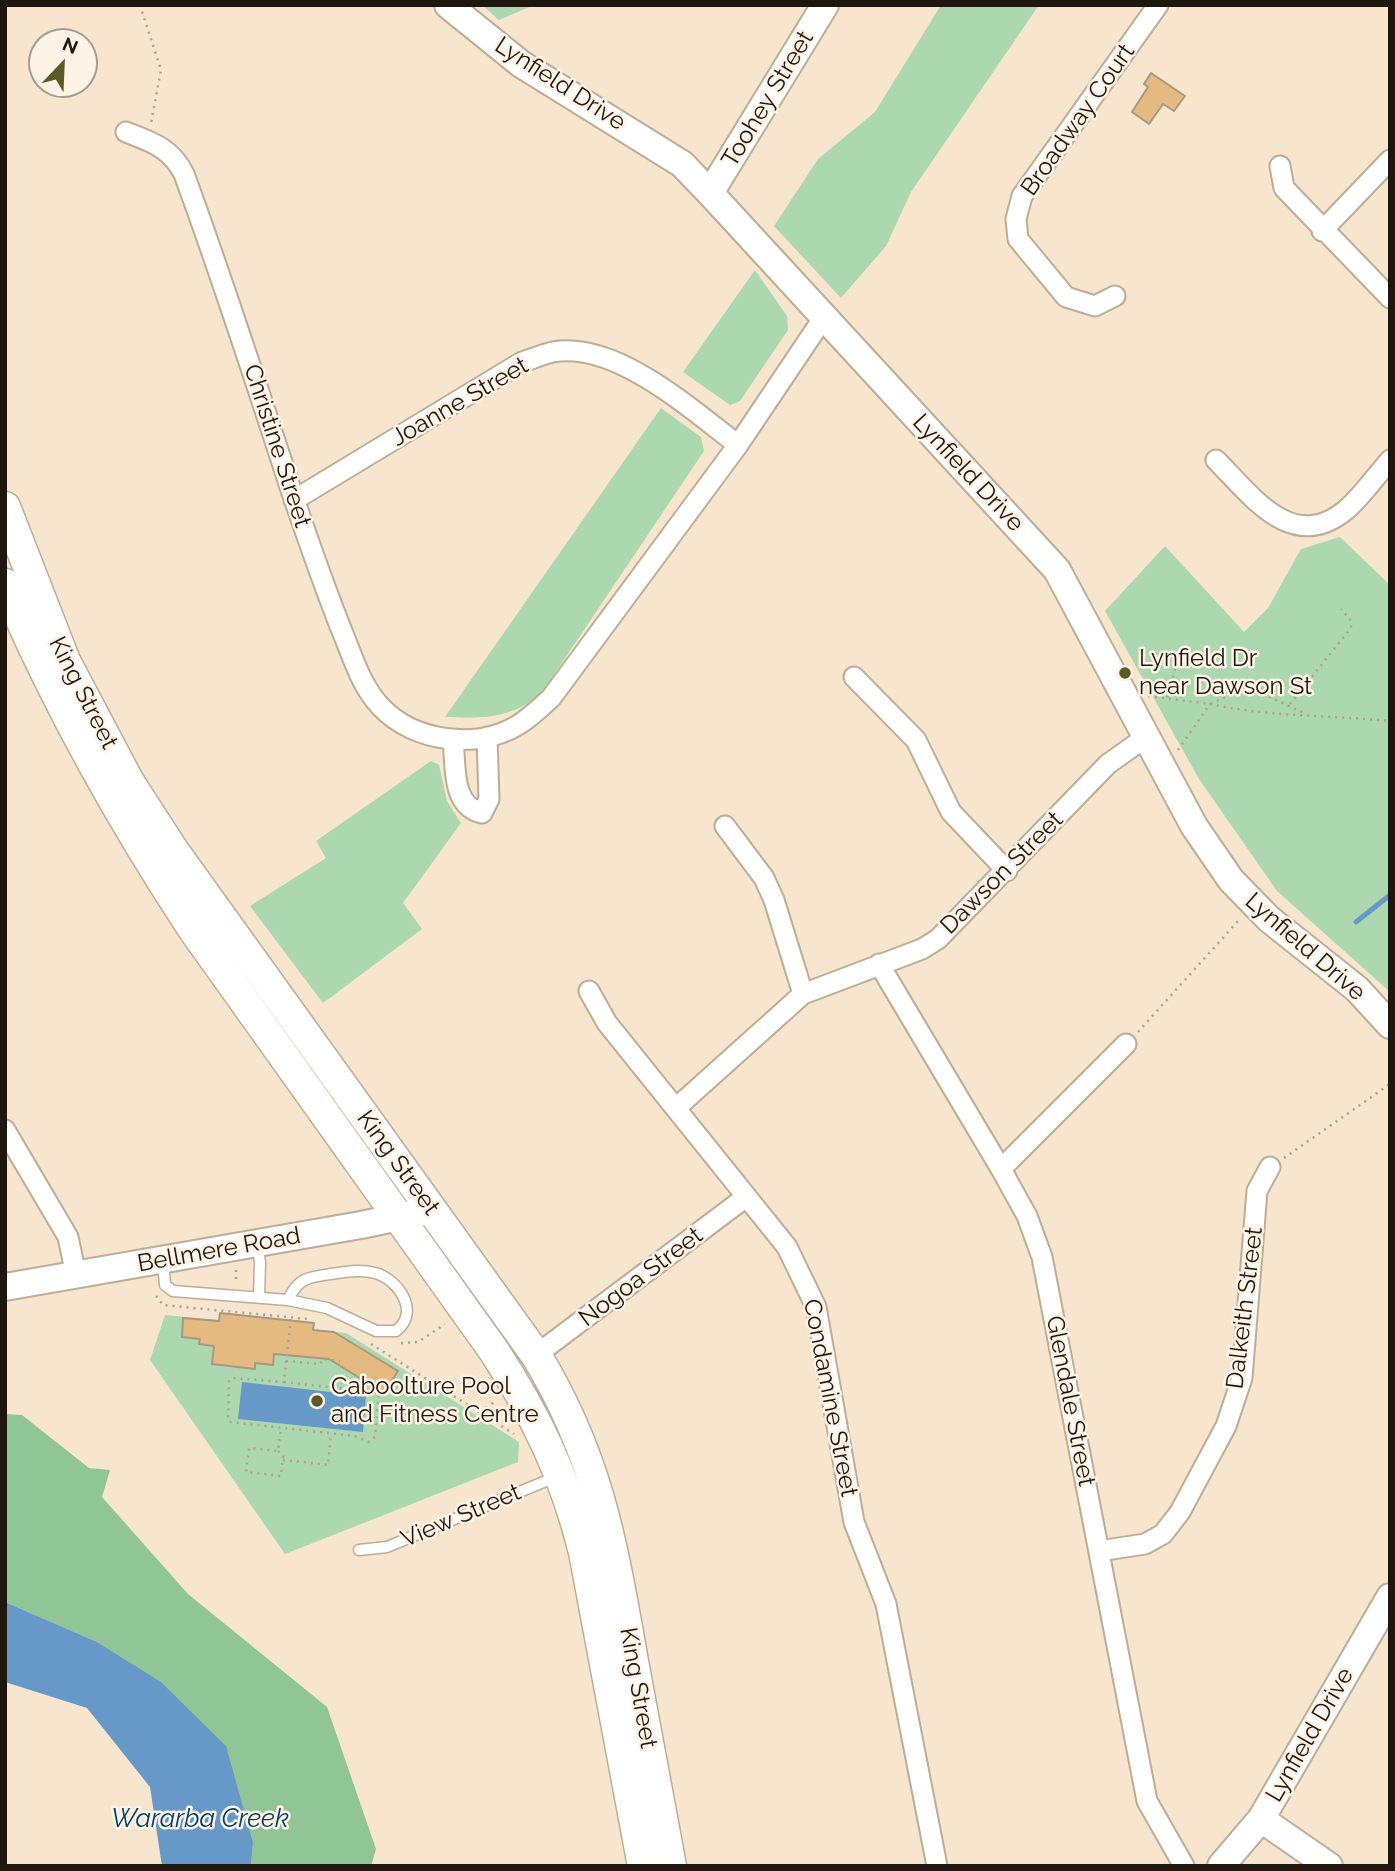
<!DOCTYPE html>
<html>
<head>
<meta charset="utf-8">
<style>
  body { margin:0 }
  #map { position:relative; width:1395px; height:1871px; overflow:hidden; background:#f7e5cd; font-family:Raleway,sans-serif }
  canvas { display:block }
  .frame { position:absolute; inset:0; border:7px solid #1d170e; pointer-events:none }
  .north { position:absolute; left:28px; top:28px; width:70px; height:70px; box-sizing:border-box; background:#fff3e5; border:2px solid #a59b8f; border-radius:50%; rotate:23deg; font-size:19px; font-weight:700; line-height:28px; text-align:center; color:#1d170e }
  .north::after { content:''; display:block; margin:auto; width:24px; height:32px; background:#5b5a26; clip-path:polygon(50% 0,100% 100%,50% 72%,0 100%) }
</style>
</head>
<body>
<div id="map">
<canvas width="1395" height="1871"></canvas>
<div class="frame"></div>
<div class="north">N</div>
</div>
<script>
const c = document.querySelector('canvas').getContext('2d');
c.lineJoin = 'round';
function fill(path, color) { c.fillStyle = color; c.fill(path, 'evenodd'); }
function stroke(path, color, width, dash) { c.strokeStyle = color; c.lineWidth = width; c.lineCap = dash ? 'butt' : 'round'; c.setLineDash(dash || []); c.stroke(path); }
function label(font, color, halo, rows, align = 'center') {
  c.font = font + ' Raleway,sans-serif'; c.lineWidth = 5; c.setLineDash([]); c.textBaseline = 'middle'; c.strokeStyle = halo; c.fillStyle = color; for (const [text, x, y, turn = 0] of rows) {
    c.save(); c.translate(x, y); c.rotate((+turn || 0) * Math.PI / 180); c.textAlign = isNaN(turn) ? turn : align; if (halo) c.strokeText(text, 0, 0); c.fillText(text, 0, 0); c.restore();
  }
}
fill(new Path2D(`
  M482,5H534L499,20Z
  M941,5H1039L911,192L886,246L841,298L774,226L818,159L875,112Z
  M755,270L787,316L788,330L740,401L730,405L683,372Z
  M661,408L701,437L704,451L539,697C505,719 485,718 445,717Z
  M1340,537L1390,585L1389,991L1277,891L1199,779L1105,611L1165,546L1244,632L1268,608L1301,549Z
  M431,761L439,765L447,801L461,823L403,903L422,929L323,1003L250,906L326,858L316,841Z
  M165,1315L346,1333L519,1442L518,1462L285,1554L150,1360Z`), '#abd8af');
fill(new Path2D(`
  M5,1414L22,1415L89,1468L110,1470L102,1497L188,1594L327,1707L376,1849L371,1866H251L253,1843L95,1641L5,1602Z`), '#90c696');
fill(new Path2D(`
  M242,1382L366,1396L363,1432L238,1419Z
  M5,1602L95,1641L161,1682L226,1746L253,1843L251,1866H162L150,1787L87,1708L5,1682Z`), '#6699c8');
stroke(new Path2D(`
  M1356,922L1390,895`), '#6699c8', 5);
const building = new Path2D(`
  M1151,73L1185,96L1174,111L1163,104L1149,124L1132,112L1148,87L1144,84Z
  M220,1313L314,1323L313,1330L334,1332L398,1371L384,1393L329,1359L274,1354L273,1365L255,1363V1369L212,1364L214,1346L199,1344L200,1339L182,1337L183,1318L219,1321Z`);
fill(building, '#e4ba81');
stroke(building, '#a99881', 2);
const lane = new Path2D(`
  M257,1244L260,1262L259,1297
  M163,1261L165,1285L173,1291L288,1300C298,1278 308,1277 331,1274C346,1272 360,1269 375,1273C398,1279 421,1312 396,1331H376L327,1308L288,1300
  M359,1550L387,1547L558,1476`);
const street = new Path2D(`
  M126,132C152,142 171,148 184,174C222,278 256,382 290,487C307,537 324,587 344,636C354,661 362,687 381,707C414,742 477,750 518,725C530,718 541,707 551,698L738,445L824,317
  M1280,166L1284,188L1390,298
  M1322,231L1390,160
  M1115,296L1095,306L1066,297L1018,239L1016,219L1022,196L1158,5
  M1216,460C1252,496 1292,554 1346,510C1362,496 1376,476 1390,460
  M294,500L522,362C532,359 543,354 553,352C616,341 692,410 738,445
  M854,677L916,740L951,812L1007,871
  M453,739C456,766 451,806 482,813L489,799L487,737
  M725,826L764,878L774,900L803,994
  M879,964L1001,1169L1027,1216L1042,1257L1147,1801L1184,1866
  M589,991L607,1023L787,1247L816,1307L854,1522L886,1604L937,1866
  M676,1108L803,994L922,949L938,939L1108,764L1146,737
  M5,1130L68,1237L76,1275
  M1001,1169L1126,1044
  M536,1355L746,1197
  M1099,1551L1145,1544L1163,1534L1180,1512L1226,1426L1242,1378L1257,1191L1270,1167`);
const secondary = new Path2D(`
  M448,5L521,64L682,164L710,193L1057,570L1194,826L1231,880L1269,919L1357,989L1390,1025
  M710,193L825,5
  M5,1287L361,1225L432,1210
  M1261,1819L1329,1866
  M1221,1866L1261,1819L1390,1597`);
const primary = new Path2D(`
  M5,507L65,661L129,782L173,850L536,1355C600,1460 613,1549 634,1667C646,1733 659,1800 671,1866
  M5,584C57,705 120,818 193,929L494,1351C537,1417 565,1476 584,1552L643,1866`);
stroke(lane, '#bead96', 13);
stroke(street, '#bead96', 23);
stroke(secondary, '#bead96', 30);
stroke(primary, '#bead96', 33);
stroke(new Path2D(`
  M140,5L161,70L151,123
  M1157,657L1175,670L1167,698
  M1148,696L1210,704L1242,689L1257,691L1304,713
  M1290,704L1351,628V621L1341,609
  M1178,750L1210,704C1269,717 1329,715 1390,721
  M1138,1032L1239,920
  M1284,1158L1390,1084
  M236,1270V1284
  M156,1296L163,1305L308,1319
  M401,1343L418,1342L445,1324
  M371,1344L514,1434
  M286,1361L320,1364L323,1359L340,1361
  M284,1382L379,1393L375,1437L369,1442L355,1436L231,1422L228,1420L229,1381L232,1378L284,1382L291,1317
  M480,1412L497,1400
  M278,1451L283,1456L281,1476L246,1472L249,1448L278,1451L281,1428
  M283,1460L328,1465L331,1434`), '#afa18e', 2.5, [2, 5]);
stroke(lane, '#fff', 10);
stroke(street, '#fff', 19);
stroke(secondary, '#fff', 26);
stroke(primary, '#fff', 30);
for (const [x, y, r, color] of [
  [1125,673,7,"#5b5a26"],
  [317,1401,7,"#5b5a26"]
]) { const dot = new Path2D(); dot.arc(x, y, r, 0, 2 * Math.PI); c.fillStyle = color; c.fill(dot); stroke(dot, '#fff3e5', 2.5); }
label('24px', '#1d170e', '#fff3e5', [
  ["Lynfield Drive",560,84,33],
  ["Toohey Street",768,99,-59],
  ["Broadway Court",1078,120,-55],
  ["Joanne Street",460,402,-30],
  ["Christine Street",277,446,72],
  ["Lynfield Drive",968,473,47],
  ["King Street",83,693,63],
  ["Dawson Street",1002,873,-45],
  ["Lynfield Drive",1305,947,41],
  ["King Street",398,1163,54],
  ["Bellmere Road",219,1250,-10],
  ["Nogoa Street",641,1277,-37],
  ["Dalkeith Street",1245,1308,-83],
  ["Condamine Street",830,1398,79],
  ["Glendale Street",1070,1401,79],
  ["View Street",461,1516,-23],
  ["King Street",638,1688,80],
  ["Lynfield Drive",1310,1735,-60]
]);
label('24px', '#1d170e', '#fff3e5', [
  ["Lynfield Dr",1139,659],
  ["near Dawson St",1139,687],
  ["Caboolture Pool",331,1387],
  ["and Fitness Centre",331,1415]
], 'left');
label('italic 26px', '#01416d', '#fff3e5', [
  ["Wararba Creek",200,1819]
]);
</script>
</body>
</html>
